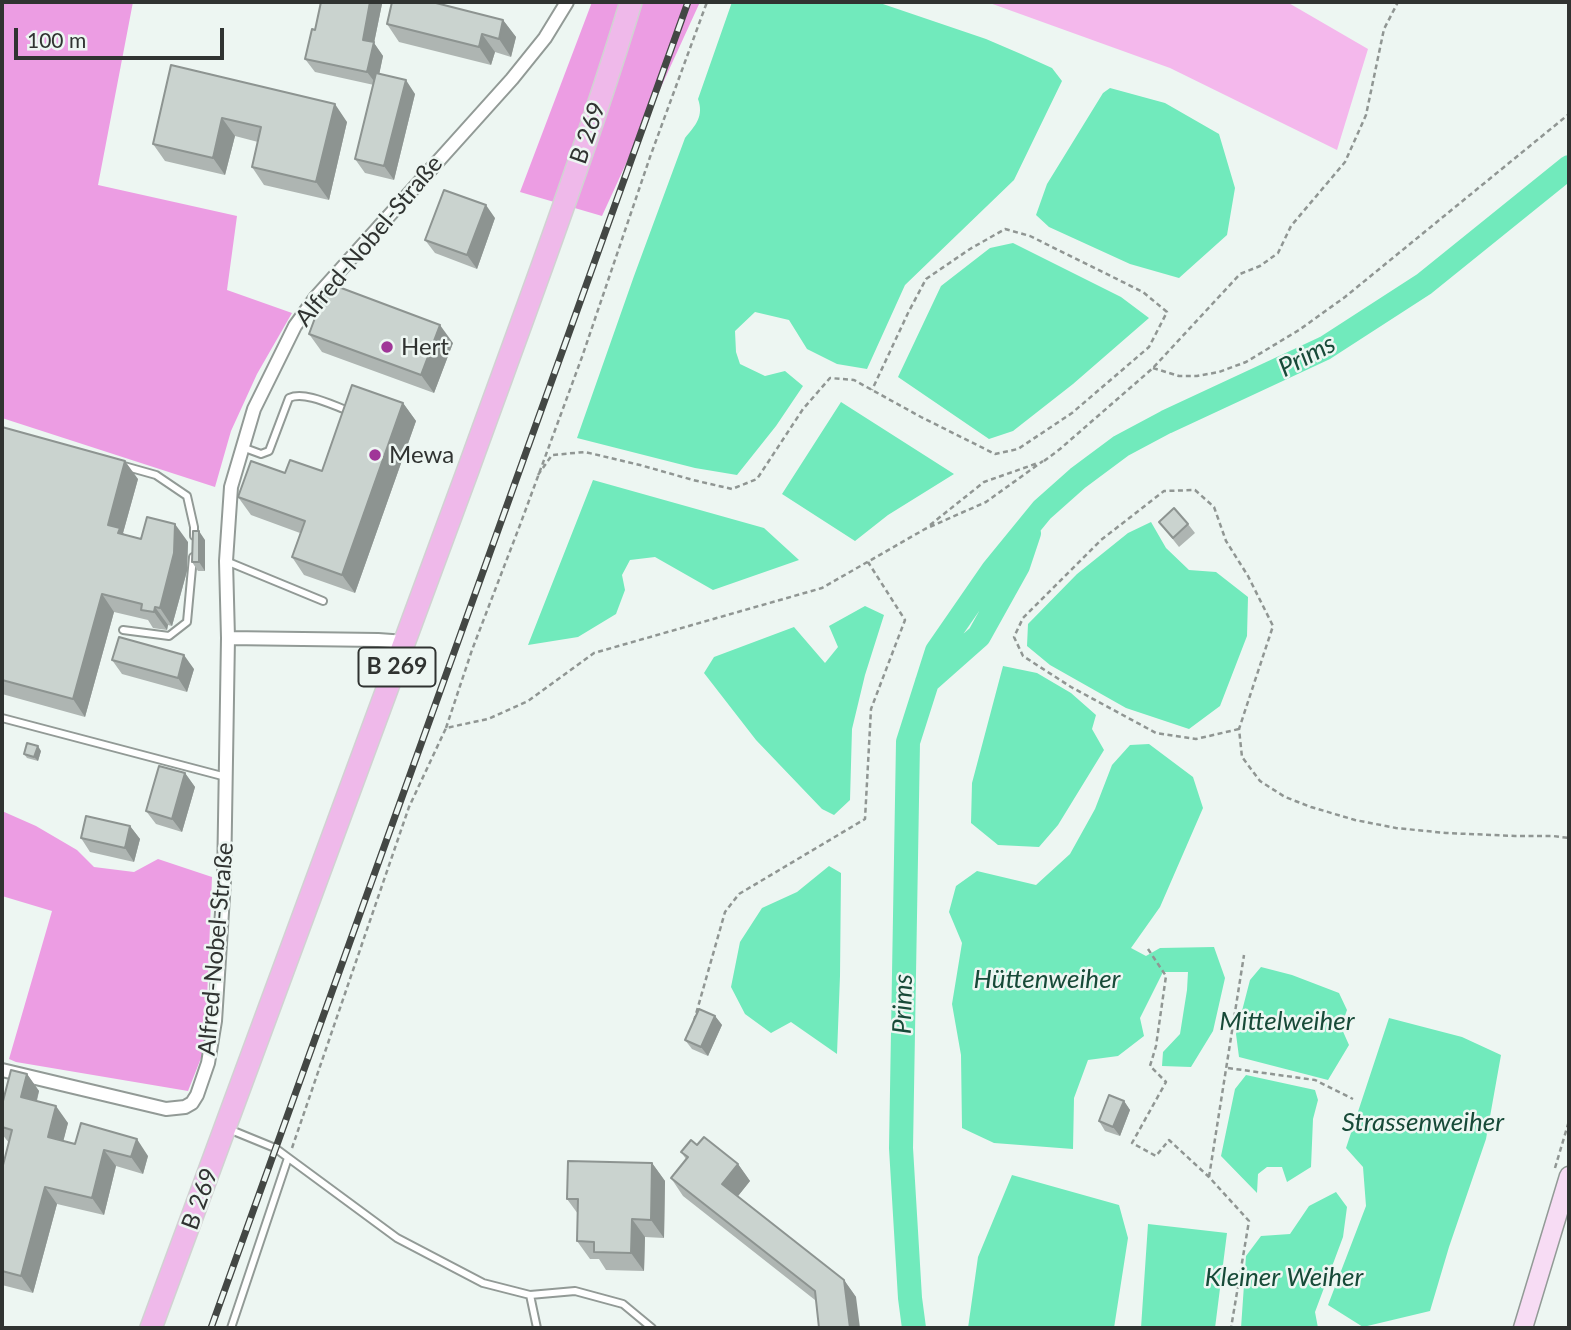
<!DOCTYPE html>
<html>
<head>
<meta charset="utf-8">
<style>
  body { margin:0 }
  #map { position:relative; width:1571px; height:1330px; overflow:hidden; background:#edf6f2; font-family:Lato,sans-serif }
  canvas { display:block }
  .frame { position:absolute; inset:0; border:4px solid #303331; pointer-events:none }
  .scale { position:absolute; left:14px; top:28px; width:210px; height:32px; box-sizing:border-box; border:4px solid #303331; border-top:0; padding-left:9px; font-size:21px; line-height:24px; white-space:nowrap; color:#303331; -webkit-text-stroke:5px #edf6f2; paint-order:stroke }
</style>
</head>
<body>
<div id="map">
<canvas width="1571" height="1330"></canvas>
<div class="frame"></div>
<div class="scale">100 m</div>
</div>
<script>
const c = document.querySelector('canvas').getContext('2d');
c.lineJoin = 'round';
function fill(path, color) { c.fillStyle = color; c.fill(path, 'evenodd'); }
function stroke(path, color, width, dash) { c.strokeStyle = color; c.lineWidth = width; c.lineCap = dash ? 'butt' : 'round'; c.setLineDash(dash || []); c.stroke(path); }
function label(font, color, halo, rows, align = 'center') {
  c.font = font + ' Lato,sans-serif'; c.lineWidth = 5; c.setLineDash([]); c.textBaseline = 'middle'; c.strokeStyle = halo; c.fillStyle = color; for (const [text, x, y, turn = 0] of rows) {
    c.save(); c.translate(x, y); c.rotate((+turn || 0) * Math.PI / 180); c.textAlign = isNaN(turn) ? turn : align; if (halo) c.strokeText(text, 0, 0); c.fillText(text, 0, 0); c.restore();
  }
}
fill(new Path2D(`
  M987,2H1287L1368,49L1337,150L1170,68Z`), '#f4b8ec');
fill(new Path2D(`
  M2,2H133L98,185L237,216L227,290L292,313L257,374L231,431L215,487L2,418Z
  M592,2H700L602,216L520,192Z
  M2,811L36,826L77,850L94,867L134,872L158,859L212,877L205,1048L188,1091L16,1062L9,1059L52,911L2,896Z`), '#ec9de3');
fill(new Path2D(`
  M732,2H877L986,39L1021,54L1052,68L1062,81L1014,180L905,285L867,369L837,364L807,349L789,320L755,312L735,331L736,352L740,364L765,376L785,371L803,386L776,426L737,475L695,468L577,438L634,276L685,138C696,125 704,116 698,99Z
  M1110,88L1165,103L1219,134L1235,188L1227,235L1179,278L1130,264L1049,227L1036,215L1047,184L1103,93Z
  M1013,243L1121,297L1149,318L1073,384L1013,431L989,439L898,377L941,286L990,248Z
  M841,402L954,474L888,515L855,541L782,494Z
  M593,480L764,528L799,560L713,590L655,557L630,560L622,575L625,590L616,614L578,637L528,645Z
  M1151,522L1166,548L1189,570L1216,572L1248,597L1247,636L1220,706L1189,729L1126,708L1050,665L1027,646L1028,624L1077,574L1128,533Z
  M865,606L884,615L865,675L852,729L850,800L834,815L822,809L756,740L704,673L714,657L794,627L825,663L838,647L829,626Z
  M1003,666L1037,673L1071,693L1096,715L1092,729L1104,750L1058,825L1039,847L998,845L971,823L972,783Z
  M1149,744L1193,777L1203,808L1160,907L1131,948L1146,956L1160,948L1214,947L1225,978L1213,1031L1191,1067L1162,1066L1163,1052L1180,1034L1187,990L1188,972H1163L1140,1018L1144,1036L1118,1056L1088,1060L1074,1098L1073,1149L994,1143L962,1128L961,1055L952,1004L962,943L949,912L956,886L977,871L1036,885L1070,854L1095,809L1112,765L1130,745Z
  M829,866L841,873L840,976L837,1054L791,1022L771,1033L745,1014L731,987L740,942L762,908L797,892Z
  M1261,967L1292,975L1339,993L1347,1010L1341,1027L1349,1045L1328,1080L1239,1057L1236,1034L1250,980Z
  M1389,1018L1462,1037L1501,1055L1486,1139L1449,1247L1430,1311L1363,1327L1328,1305L1366,1206L1363,1167L1346,1148Z
  M1246,1075L1315,1090L1318,1100L1313,1119L1311,1167L1287,1182L1282,1167H1267L1258,1174L1257,1193L1221,1156L1235,1089Z
  M1012,1175L1119,1205L1128,1238L1114,1328H968L978,1257Z
  M1336,1192L1347,1207L1343,1237L1315,1312L1318,1328H1241L1246,1256L1261,1236L1290,1234L1309,1206Z
  M1148,1224L1227,1233L1215,1328H1141Z`), '#71eabc');
stroke(new Path2D(`
  M927,682L979,636L1018,566L1029,533
  M914,1328L910,1298L901,1148L908,742L937,651L993,570L1042,510L1078,478L1121,446L1166,422L1325,348L1424,284L1569,167`), '#71eabc', 24);
const lane = new Path2D(`
  M242,447L261,454L269,451L289,398C305,391 332,405 349,411
  M124,466L156,475L187,496L194,527V536
  M226,561L323,601
  M123,630L169,636L187,622L193,557
  M2,718L226,777
  M231,1130L275,1148L397,1238L483,1283L530,1295L575,1291L623,1304L652,1328
  M530,1295L537,1328
  M231,1328L288,1158`);
const street = new Path2D(`
  M228,638L378,640L406,642
  M2,1070L166,1109L185,1107L192,1103L197,1095L208,1063L215,1021L224,881L228,638L226,561L231,487L254,409L295,326L316,297L512,79L545,38L567,2`);
const secondary = new Path2D(`
  M1523,1328L1569,1176`);
const primary = new Path2D(`
  M151,1328C258,1043 364,757 468,470C524,315 583,160 631,2`);
stroke(lane, '#929a96', 10);
stroke(street, '#929a96', 16);
stroke(secondary, '#929a96', 21);
stroke(primary, '#d1d2d2', 24);
stroke(new Path2D(`
  M1153,368L1179,376H1197L1219,372L1246,362L1299,330L1345,297L1569,114
  M1044,461L1060,449L1153,368L1240,274L1260,266L1278,253L1291,226L1345,162L1366,115L1384,29L1398,2
  M538,475L552,455L585,452L640,465L693,480L732,489L757,479L803,409L830,378L854,380L921,417L995,454L1018,449L1072,413L1149,347L1167,312L1143,292L1030,236L1005,229L970,249L926,279L908,313L872,390
  M930,525L984,482L1038,463
  M446,728L472,650L520,525L582,357L650,157L707,2
  M1239,729L1196,739L1156,733L1071,687L1023,656L1014,637L1023,618L1101,540L1164,491L1195,490L1214,507L1226,541L1248,576L1273,626L1239,729L1242,757L1260,781L1285,797L1311,807L1355,820L1396,828L1446,833L1515,836H1553L1569,838
  M1148,949L1166,976L1156,1046L1150,1066L1166,1082L1132,1143L1156,1156L1169,1140L1209,1177L1249,1221L1231,1328
  M694,1021L725,912L739,894L865,819L871,709L905,620L868,562
  M1228,1068L1315,1080L1353,1099
  M292,1148L409,807L446,728L488,719L528,701L594,653L822,588L925,529L986,502L1043,461
  M1555,1168L1569,1121
  M1209,1177L1244,955`), '#909693', 2.5, [5, 3.5]);
stroke(lane, '#fff', 6);
stroke(street, '#fff', 12);
stroke(secondary, '#f7dcf4', 18);
stroke(primary, '#efb9ea', 21);
const rail = new Path2D(`
  M211,1328L688,2`);
stroke(rail, '#434744', 7);
stroke(rail, '#edf6f2', 4.5, [13]);
fill(new Path2D(`
  M382,4L374,43L383,56L379,74L415,94L394,180L365,173L355,159L374,85L315,72L305,59L315,30Z
  M503,20L516,37L511,57L495,52L491,65L399,42L387,24Z
  M171,65L347,122L329,200L264,185L252,167L258,142L235,136L225,175L165,161L153,144Z
  M495,218L477,269L435,253L425,240Z
  M309,334L453,343L434,393L322,352Z
  M403,403L416,421L355,593L304,575L292,557L300,533L251,515L238,497L285,473L322,471Z
  M2,427L138,479L123,533L125,535L141,539L188,542L187,571L172,626L168,625L167,630L153,628L148,620L114,612L85,717L2,694Z
  M1159,522L1188,524L1195,533L1179,547Z
  M205,540V571H198L192,562Z
  M112,660L194,669L187,692L122,674Z
  M41,751L38,761L27,758L24,754Z
  M185,773L195,787L182,832L156,824L146,811Z
  M130,826L140,839L134,862L90,852L81,838Z
  M715,1016L722,1025L708,1056L692,1049L685,1040Z
  M27,1074L39,1091L37,1101L68,1123L63,1141L75,1144L148,1156L143,1174L116,1166L104,1215L57,1204L33,1293L2,1285V1169L9,1143L2,1134V1105Z
  M1124,1101L1130,1110L1120,1136L1105,1131L1099,1121Z
  M697,1145L738,1164L750,1181L738,1196L844,1280L856,1297L815,1300L683,1196L671,1178L686,1159L681,1152Z
  M652,1163L665,1181L664,1238L645,1237L644,1271L606,1270L599,1259H590L577,1241L578,1214L567,1199Z`), '#aeb5b2');
fill(new Path2D(`
  M370,2H380L382,4L374,43L383,56L377,85L367,72L363,40Z
  M503,20L516,37L511,57L499,39Z
  M482,34L495,52L491,65L479,47Z
  M406,80L415,94L394,180L384,166Z
  M335,104L347,122L329,200L316,182Z
  M222,118L235,136L225,175L213,158Z
  M486,205L495,218L477,269L467,255Z
  M440,325L453,343L434,393L421,375Z
  M403,403L416,421L355,593L342,575Z
  M125,461L138,479L123,533L132,546L108,525Z
  M175,524L188,542L187,571L172,626L160,608Z
  M199,531L205,540V571L199,562Z
  M102,594L114,612L85,717L73,699Z
  M155,607L168,625L167,630L154,612Z
  M184,655L194,669L187,692L178,678Z
  M38,746L41,751L38,761L34,757Z
  M185,773L195,787L182,832L172,819Z
  M130,826L140,839L134,862L125,848Z
  M715,1016L722,1025L708,1056L701,1047Z
  M27,1074L39,1091L33,1114L21,1097Z
  M1124,1101L1130,1110L1120,1136L1113,1127Z
  M56,1106L68,1123L60,1154L48,1137Z
  M137,1139L148,1156L143,1174L131,1157Z
  M104,1150L116,1166L104,1215L92,1198Z
  M652,1163L665,1181L664,1238L651,1220Z
  M738,1164L750,1181L734,1201L722,1184Z
  M45,1187L57,1204L33,1293L21,1276Z
  M632,1219L645,1237L644,1271L631,1253Z
  M844,1280L856,1297L860,1328H850Z`), '#8d9491');
const building = new Path2D(`
  M321,2H370L363,40L374,42L367,72L305,59L312,29L315,30Z
  M392,2H432L503,20L499,39L482,34L479,47L387,24Z
  M171,65L335,104L316,182L252,167L261,127L222,118L213,158L153,144Z
  M376,73L406,80L384,166L355,159Z
  M444,190L486,205L467,255L425,240Z
  M328,283L440,325L421,375L309,334Z
  M352,385L403,403L342,575L292,557L305,521L238,497L251,461L285,473L290,460L322,471Z
  M2,427L125,461L108,525L120,528L118,533L141,539L147,517L175,524L174,553L160,608L155,607L154,612L141,610L142,604L102,594L73,699L2,680Z
  M1174,508L1188,524L1173,538L1159,522Z
  M193,531H199V562H192Z
  M119,637L184,655L178,678L112,660Z
  M27,743L38,746L34,757L24,754Z
  M159,766L185,773L172,819L146,811Z
  M86,816L130,826L125,848L81,838Z
  M699,1009L715,1016L701,1047L685,1040Z
  M11,1070L27,1074L21,1097L56,1106L48,1137L75,1144L81,1123L137,1139L131,1157L104,1150L92,1198L45,1187L21,1276L2,1271V1169L12,1130L2,1127V1105Z
  M1109,1095L1124,1101L1113,1127L1099,1121Z
  M704,1137L738,1164L722,1184L844,1280L850,1328H819L815,1291L671,1178L688,1157L681,1152L691,1140L697,1145Z
  M568,1161L652,1163L651,1220L632,1219L631,1253L594,1252V1242L577,1241L578,1199H567Z`);
fill(building, '#cad3cf');
stroke(building, '#8d9491', 2);
for (const [x, y, r, color] of [
  [387,347,7,"#a03698"],
  [375,455,7,"#a03698"]
]) { const dot = new Path2D(); dot.arc(x, y, r, 0, 2 * Math.PI); c.fillStyle = color; c.fill(dot); stroke(dot, '#edf6f2', 2.5); }
for (const [x, y, w] of [
  [397,667,77]
]) { const box = new Path2D(); box.roundRect(x - w / 2, y - 19.5, w, 39, 5); c.fillStyle = '#edf6f2'; c.fill(box); stroke(box, '#303331', 2); }
label('bold 23px', '#303331', null, [
  ["B 269",397,667]
]);
label('24px', '#303331', '#edf6f2', [
  ["B 269",588,133,-71],
  ["Alfred-Nobel-Straße",369,241,-50],
  ["Alfred-Nobel-Straße",216,949,-85],
  ["B 269",200,1199,-70]
]);
label('24px', '#303331', '#edf6f2', [
  ["Hert",401,347],
  ["Mewa",389,455]
], 'left');
label('italic 26px', '#174a38', '#edf6f2', [
  ["Prims",1307,356,-28],
  ["Hüttenweiher",1047,980],
  ["Prims",903,1004,-89],
  ["Mittelweiher",1287,1022],
  ["Strassenweiher",1423,1123],
  ["Kleiner Weiher",1284,1278]
]);
</script>
</body>
</html>
